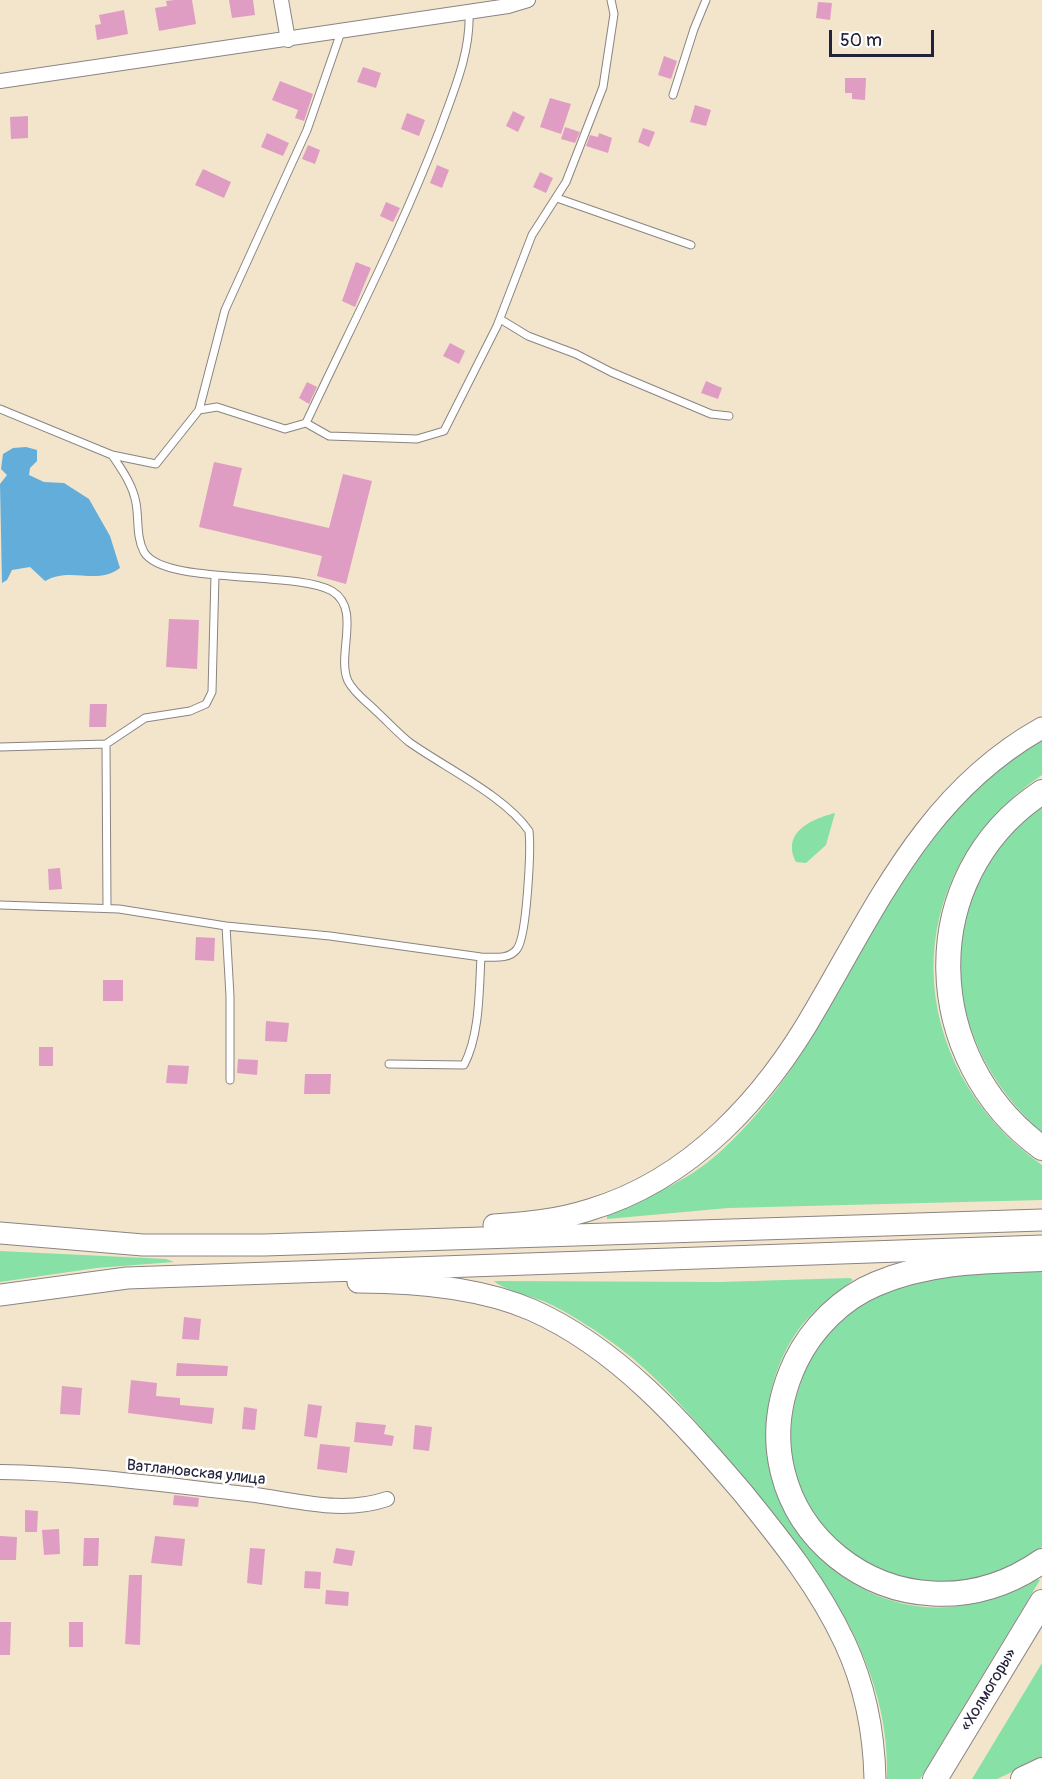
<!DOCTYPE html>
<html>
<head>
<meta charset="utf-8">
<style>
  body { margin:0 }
  #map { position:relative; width:1042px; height:1779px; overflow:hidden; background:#f2e5cb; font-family:Pangolin,sans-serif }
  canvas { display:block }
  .scale { position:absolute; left:829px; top:30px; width:105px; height:27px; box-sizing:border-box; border:3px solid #22223b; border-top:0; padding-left:8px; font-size:18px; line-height:21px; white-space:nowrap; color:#22223b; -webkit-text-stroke:4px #fff; paint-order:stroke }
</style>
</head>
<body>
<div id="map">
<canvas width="1042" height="1779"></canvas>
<div class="scale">50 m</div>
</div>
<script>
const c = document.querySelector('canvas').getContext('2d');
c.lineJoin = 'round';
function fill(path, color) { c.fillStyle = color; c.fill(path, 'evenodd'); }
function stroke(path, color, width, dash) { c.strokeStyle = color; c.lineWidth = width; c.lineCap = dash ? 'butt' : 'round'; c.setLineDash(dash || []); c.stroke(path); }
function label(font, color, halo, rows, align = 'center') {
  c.font = font + ' Pangolin,sans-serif'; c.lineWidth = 5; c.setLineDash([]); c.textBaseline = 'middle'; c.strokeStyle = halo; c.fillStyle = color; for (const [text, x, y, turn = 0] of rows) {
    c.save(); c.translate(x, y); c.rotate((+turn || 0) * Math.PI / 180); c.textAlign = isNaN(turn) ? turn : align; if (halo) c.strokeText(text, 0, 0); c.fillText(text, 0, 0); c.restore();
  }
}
fill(new Path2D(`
  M1042,740V775C895,874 900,1064 1042,1165V1200L728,1208L607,1219V1215C652,1193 682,1186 721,1151C830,1053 866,902 966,798C989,775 1015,757 1042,740Z
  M1042,804V1132C962,1063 931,950 992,857C1006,837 1023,820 1042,804Z
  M835,813L826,845L806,863L796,862C781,832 812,819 835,813Z
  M0,1251L166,1259L174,1262L96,1268L0,1282Z
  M1042,1270V1547C1020,1565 985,1583 955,1584C856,1588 768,1500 796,1398C802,1379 807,1362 819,1345C835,1324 856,1303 881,1293C932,1273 988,1273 1042,1270Z
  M850,1278L853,1280C835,1294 817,1307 802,1325C779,1354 766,1395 767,1431C767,1528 850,1614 949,1607C980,1605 1008,1594 1035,1579L1040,1580L920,1779H887C892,1652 803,1547 726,1457C693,1418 659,1377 617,1346C597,1331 575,1317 552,1305C539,1298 501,1289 494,1281L720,1282Z
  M1042,1663V1758L997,1779H972Z`), '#87e0a5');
fill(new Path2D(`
  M26,447L37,450V461L30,468L29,475L44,482L64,483L89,499L110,536L120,568C96,586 71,566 45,581L30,567L12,570L7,580L2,583L0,484L7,475L1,469L3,454L13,448Z`), '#63addb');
fill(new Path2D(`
  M174,0H192L196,24L159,31L155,8L167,6L166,1Z
  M229,0H253L255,15L232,18Z
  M818,2L832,3L830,20L816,18Z
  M124,10L128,34L97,40L95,25L101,24L99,15Z
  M664,56L677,61L671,79L658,75Z
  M363,67L381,73L376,88L357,82Z
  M845,78H866L865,100L852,99V93H845Z
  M280,81L313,94L304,121L295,118L298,110L272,100Z
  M550,98L571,104L561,134L540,127Z
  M695,105L711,110L706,126L690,122Z
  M513,111L525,117L518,132L506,126Z
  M407,113L425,120L419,136L401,129Z
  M28,116V138L11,139L10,117Z
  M565,127L580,132L575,143L561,139Z
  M643,128L655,132L649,147L638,142Z
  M267,133L289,143L283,156L261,147Z
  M599,133L612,138L608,153L586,146L590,135L598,137Z
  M308,145L320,150L315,164L302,159Z
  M437,165L449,170L442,188L430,183Z
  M203,169L231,182L224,198L195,185Z
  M540,172L553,178L546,193L533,187Z
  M386,202L400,208L393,222L380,216Z
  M356,262L371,268L355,307L342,301Z
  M450,343L465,351L459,364L443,356Z
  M706,381L722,388L718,399L701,393Z
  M307,382L317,387L309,404L299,398Z
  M214,462L242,468L233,506L329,528L343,474L372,481L346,584L317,576L322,556L199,527Z
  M169,619L199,620L197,669L166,667Z
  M90,704H107L106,727H89Z
  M60,868L62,889L49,890L48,869Z
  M196,937L215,938L214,961L195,960Z
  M103,980H123V1001H103Z
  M266,1021L289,1023L287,1042L265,1041Z
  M39,1047H53V1066H39Z
  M238,1059L258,1060L257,1075L237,1073Z
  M168,1065L189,1066L187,1084L166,1083Z
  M305,1074H331L330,1094H304Z
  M184,1317L201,1319L199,1340L182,1339Z
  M177,1363L228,1366L227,1376H176Z
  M131,1380L157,1383L156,1396L180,1398V1405L214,1408L212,1424L128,1413Z
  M62,1386L82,1388L80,1415L60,1414Z
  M308,1404L322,1406L317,1438L304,1436Z
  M244,1407L257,1409L255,1430L242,1429Z
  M356,1422L386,1425L384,1434L394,1436L392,1446L354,1442Z
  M415,1425L432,1427L429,1451L413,1449Z
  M320,1444L350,1447L347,1473L317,1469Z
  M174,1495L199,1498L198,1507L173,1505Z
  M25,1510L38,1511L37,1532H25Z
  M59,1529L60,1554L44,1555L42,1530Z
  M0,1536L17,1537L16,1560H0Z
  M155,1536L185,1539L182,1566L151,1563Z
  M84,1538H99L98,1566H83Z
  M250,1548L265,1549L262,1585L247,1583Z
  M336,1548L355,1551L352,1566L333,1563Z
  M305,1571L321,1572L320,1589L304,1588Z
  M129,1575H142L140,1645L125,1644Z
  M326,1590L349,1592L348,1606L325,1604Z
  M0,1622H11L10,1655H0Z
  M69,1622H83V1647H69Z`), '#e09dc3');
const lane = new Path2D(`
  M673,95L694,29L706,0
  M557,198L691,245
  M500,319L528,336L576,354L611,372L711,414L729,416
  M0,409L112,455L156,464L199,410L217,407L285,429L306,423C352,325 402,229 440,129C454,90 471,52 469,11
  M199,410L225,310L307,130L341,32
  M306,423L329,436L417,439L444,431L497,326L532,235L566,182L603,87L614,14L611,0
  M106,744L107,908
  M0,747L106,744L145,718L190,711L206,704L212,692L215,575
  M0,905L119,909L226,926L330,936L481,957C493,957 509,960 517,949C527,936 531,849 529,831C505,796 444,767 409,742C398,733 387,721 376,711C367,702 354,693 348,681C336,655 362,609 332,591C296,570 164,586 144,552C136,537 139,519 136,503C133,485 122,470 112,455
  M226,926L230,996V1080
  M389,1064L464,1065C480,1034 479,991 481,957`);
const street = new Path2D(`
  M281,0L288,40
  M0,81L508,6L528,0
  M0,1472C82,1473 165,1485 247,1494C294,1499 340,1515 387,1499`);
const primary = new Path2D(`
  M494,1225C526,1223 558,1220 589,1210C691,1180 766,1097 817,1007C880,899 929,791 1042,728
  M0,1233L143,1245H264L1042,1220
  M358,1282C415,1282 479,1287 532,1310C618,1348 683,1423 743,1493C781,1540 819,1587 845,1643C865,1686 874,1732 875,1779
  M0,1295L127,1278L1042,1246`);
const highway = new Path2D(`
  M1042,792C913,877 921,1060 1042,1148
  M1042,1259C986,1261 930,1261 876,1284C842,1298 812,1328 796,1361C721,1518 900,1660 1042,1561
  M935,1779L1042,1602
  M1023,1779L1042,1770`);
stroke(lane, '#8a8483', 9);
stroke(street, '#8a8483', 16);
stroke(primary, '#8a8483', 23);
stroke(highway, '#8a8483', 26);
stroke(lane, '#fff', 7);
stroke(street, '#fff', 14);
stroke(primary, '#fff', 21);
stroke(highway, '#fff', 24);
label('16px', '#22223b', '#fff', [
  ["Ватлановская улица",196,1473,6],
  ["«Холмогоры»",989,1690,-59]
]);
</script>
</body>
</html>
